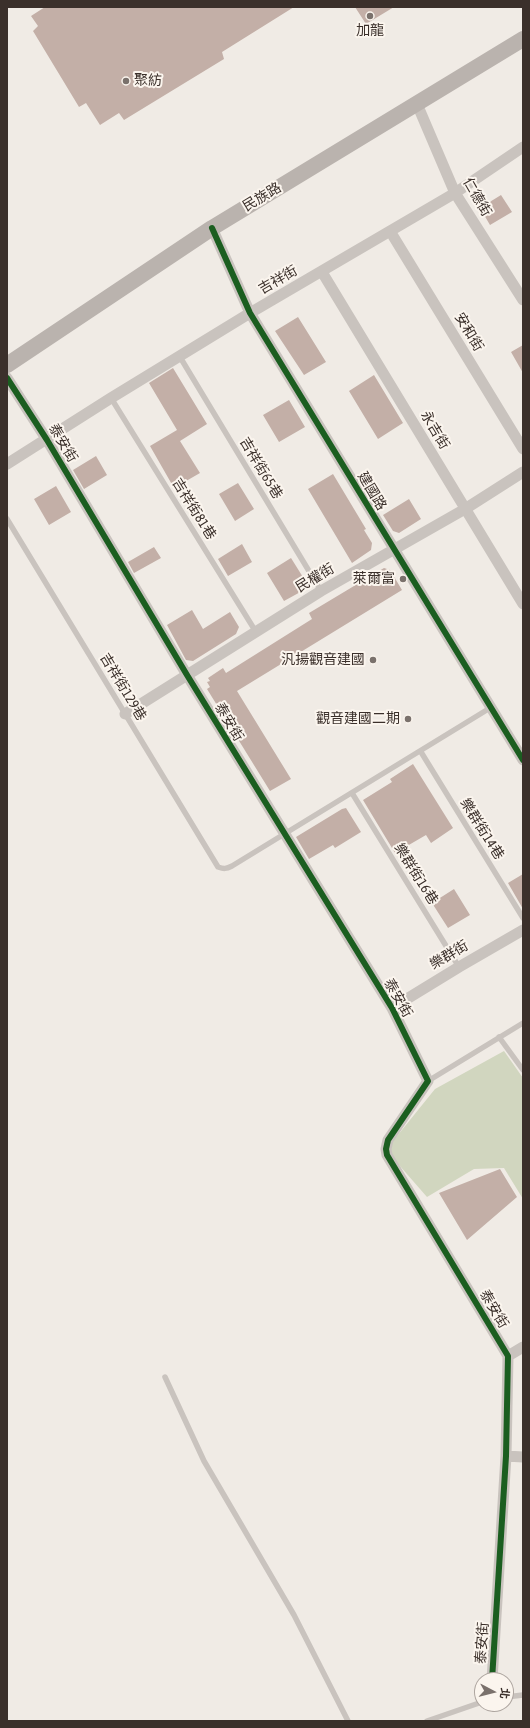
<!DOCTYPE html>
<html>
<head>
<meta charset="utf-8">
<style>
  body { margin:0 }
  #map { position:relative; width:530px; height:1728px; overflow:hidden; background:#f0ebe5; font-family:"Asap Condensed","Noto Sans TC",sans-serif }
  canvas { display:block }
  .frame { position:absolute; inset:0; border:8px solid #3b302b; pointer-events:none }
  .north { position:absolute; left:474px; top:1672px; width:40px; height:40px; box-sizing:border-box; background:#fbf5ee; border:1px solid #aea6a0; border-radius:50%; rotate:97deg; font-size:11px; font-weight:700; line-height:16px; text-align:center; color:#3b302b }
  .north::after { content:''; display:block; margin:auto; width:14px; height:18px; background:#7a716c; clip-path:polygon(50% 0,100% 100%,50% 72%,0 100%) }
</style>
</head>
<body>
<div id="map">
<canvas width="530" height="1728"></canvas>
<div class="frame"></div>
<div class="north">北</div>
</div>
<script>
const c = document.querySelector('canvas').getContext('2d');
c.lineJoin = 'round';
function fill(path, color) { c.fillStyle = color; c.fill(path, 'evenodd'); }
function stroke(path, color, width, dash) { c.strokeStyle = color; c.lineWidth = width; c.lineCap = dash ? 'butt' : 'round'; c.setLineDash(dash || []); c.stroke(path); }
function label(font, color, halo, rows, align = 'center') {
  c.font = font + ' "Asap Condensed","Noto Sans TC",sans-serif'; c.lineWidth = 4; c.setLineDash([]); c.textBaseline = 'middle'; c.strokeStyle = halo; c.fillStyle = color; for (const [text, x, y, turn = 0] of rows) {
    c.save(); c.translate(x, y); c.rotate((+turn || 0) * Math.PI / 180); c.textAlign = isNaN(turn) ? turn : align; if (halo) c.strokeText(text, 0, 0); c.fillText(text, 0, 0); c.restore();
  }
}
fill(new Path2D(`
  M504,1051L523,1078V1199L504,1168L474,1169L427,1197L392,1157L390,1151L393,1141L435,1089Z`), '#d1d6bf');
fill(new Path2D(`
  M45,7H294L222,52L224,59L124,120L119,113L100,125L86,103L79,107L33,31L38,26L31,16Z
  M355,7H394L366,24Z
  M501,195L512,212L490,225L480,208Z
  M298,317L326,362L304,375L275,331Z
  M523,345V373L511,352Z
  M173,368L207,424L180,441L200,473L174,488L150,446L177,430L149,383Z
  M374,375L403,423L378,439L349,391Z
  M289,400L305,427L279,442L263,415Z
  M96,456L107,475L84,489L73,470Z
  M333,474L366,529L364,530L372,543L371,550L352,563L308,489Z
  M238,483L254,509L235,521L219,494Z
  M56,486L71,512L49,525L34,499Z
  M409,499L421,519L399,533L393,531L383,515Z
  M242,544L252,562L228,576L218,559Z
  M154,547L161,558L134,573L128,562Z
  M291,558L306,582L304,590L284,601L267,573Z
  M384,568L390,570L402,590L237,691L291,779L270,791L207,689L210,687L207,682L210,681L208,678L223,668L226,673L312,619L309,613Z
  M192,610L203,629L230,612L239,627L236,634L193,661L186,660L167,625Z
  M413,764L453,828L431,843L426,835L395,853L363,800L392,782L390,779Z
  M346,808L361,832L335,848L333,845L309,859L296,837L342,809Z
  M523,874V909L508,883Z
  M454,889L470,915L448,928L432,903Z
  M500,1169L517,1197L467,1240L439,1193Z`), '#c3afa7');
stroke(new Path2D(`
  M180,357L321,591
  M111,398L256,632
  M7,519L218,867C224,869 226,869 232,866L490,708
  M421,752L523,918
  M352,793L459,967
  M499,1037L523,1070
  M428,1081L523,1023
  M165,1377L204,1461L294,1615L348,1721
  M506,1697L523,1695
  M427,1721L482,1702`), '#c9c3be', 5.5);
stroke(new Path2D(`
  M417,104L455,193L523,300
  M212,228L250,313L523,760
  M390,231L523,449
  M322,272L523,604
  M7,378L47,440L187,675L392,1008L428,1081L388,1140L386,1149L387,1155L508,1356L506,1456L492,1680
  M7,464L111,398L250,313L455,193L523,147
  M125,714L321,591L465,509L523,472
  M392,1008L459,967L523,930
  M508,1356L523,1347
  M506,1456L523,1457`), '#c9c3be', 11);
stroke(new Path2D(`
  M7,365L212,228L523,39`), '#bab3ae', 16);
stroke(new Path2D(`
  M212,228L250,313L523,760
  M7,378L47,440L187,675L392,1008L428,1081L388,1140L386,1149L387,1155L508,1356L506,1456L492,1680`), '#1b5e20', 6);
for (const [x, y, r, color] of [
  [370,16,4,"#7a716c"],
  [126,81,4,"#7a716c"],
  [403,579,4,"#7a716c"],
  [373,660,4,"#7a716c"],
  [408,719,4,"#7a716c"]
]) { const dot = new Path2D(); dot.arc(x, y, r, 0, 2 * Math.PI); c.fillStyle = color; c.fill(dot); stroke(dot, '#fbf5ee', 1.5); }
label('14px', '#3b302b', '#fbf5ee', [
  ["加龍",370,31,"center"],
  ["聚紡",134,81,"left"],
  ["萊爾富",395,579],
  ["汎揚觀音建國",365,660],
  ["觀音建國二期",400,719]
], 'right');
label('14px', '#3b302b', '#fbf5ee', [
  ["民族路",262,197,-31],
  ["仁德街",477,197,60],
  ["吉祥街",278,280,-30],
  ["安和街",469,332,59],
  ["永吉街",435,430,59],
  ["泰安街",63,443,59],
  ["吉祥街65巷",261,468,59],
  ["建國路",372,491,59],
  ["吉祥街81巷",194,509,58],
  ["民權街",315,578,-31],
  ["吉祥街129巷",123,687,59],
  ["泰安街",229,722,59],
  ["樂群街14巷",482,829,58],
  ["樂群街16巷",416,874,58],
  ["樂群街",449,955,-31],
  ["泰安街",398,998,60],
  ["泰安街",494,1309,59],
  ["泰安街",482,1643,-86]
]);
</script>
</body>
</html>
